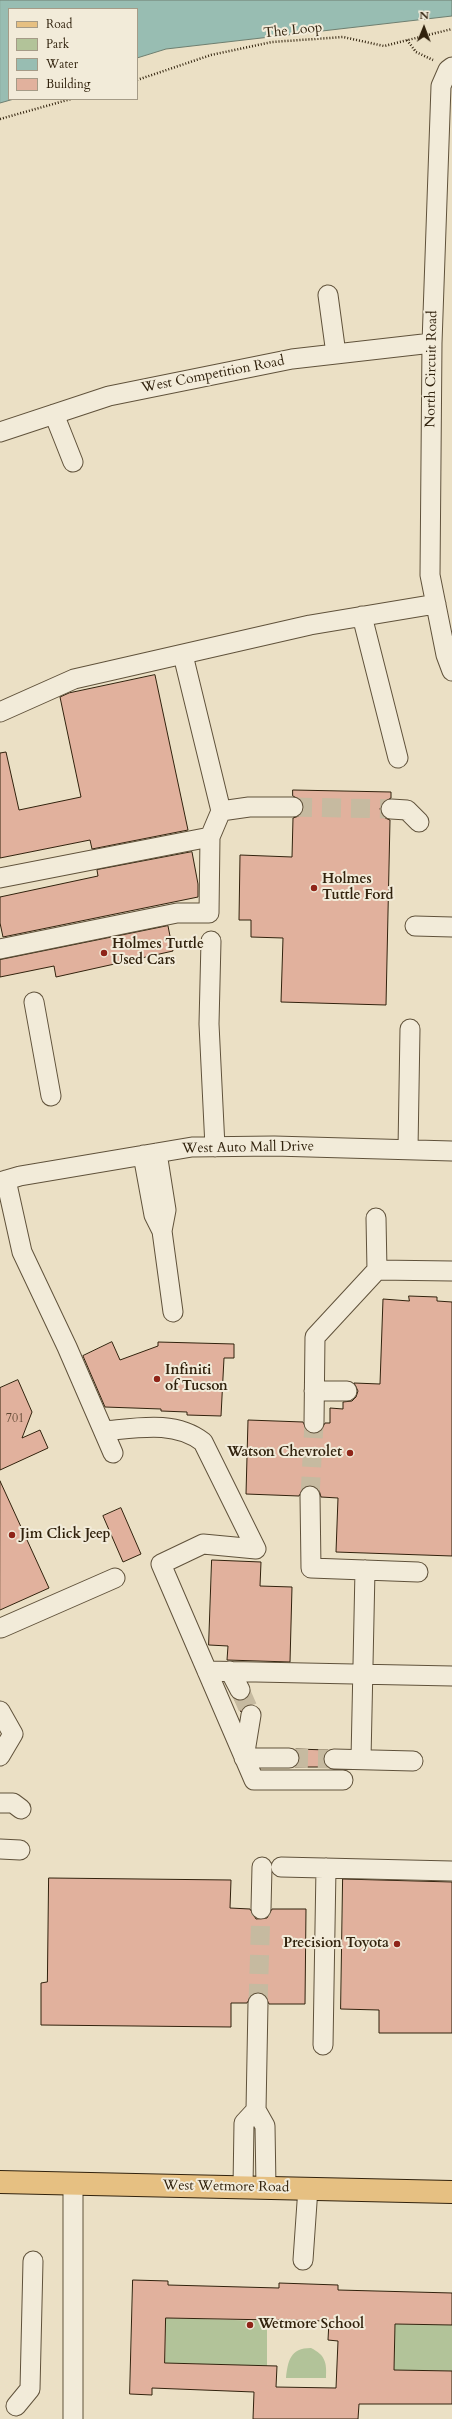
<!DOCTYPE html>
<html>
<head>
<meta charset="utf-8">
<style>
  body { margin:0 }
  #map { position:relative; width:452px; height:2419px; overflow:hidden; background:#ebe0c5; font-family:Cardo,serif }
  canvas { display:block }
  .legend { position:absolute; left:8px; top:8px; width:130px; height:92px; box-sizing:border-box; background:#f2ebd9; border:1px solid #a59b87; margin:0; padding:5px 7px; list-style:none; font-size:12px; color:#31220d }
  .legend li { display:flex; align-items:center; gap:8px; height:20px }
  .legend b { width:20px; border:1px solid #a59b87 }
  .north { position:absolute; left:404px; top:8px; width:40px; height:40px; -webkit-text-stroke:3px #f2ebd9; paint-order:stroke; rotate:1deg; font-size:11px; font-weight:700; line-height:16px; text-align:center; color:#31220d }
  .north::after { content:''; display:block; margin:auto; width:14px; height:18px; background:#31220d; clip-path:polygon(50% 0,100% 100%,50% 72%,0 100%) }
</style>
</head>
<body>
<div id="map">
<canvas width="452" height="2419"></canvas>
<ul class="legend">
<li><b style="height:5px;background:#e6c082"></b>Road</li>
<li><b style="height:11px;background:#b2c399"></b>Park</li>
<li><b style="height:11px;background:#98bdb2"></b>Water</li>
<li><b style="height:11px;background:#e1b19d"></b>Building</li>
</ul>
<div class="north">N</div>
</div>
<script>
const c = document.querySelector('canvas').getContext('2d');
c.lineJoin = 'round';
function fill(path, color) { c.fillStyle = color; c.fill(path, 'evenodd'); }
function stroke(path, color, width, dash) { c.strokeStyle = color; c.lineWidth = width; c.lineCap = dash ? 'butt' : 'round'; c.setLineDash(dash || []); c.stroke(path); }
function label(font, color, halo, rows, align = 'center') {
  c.font = font + ' Cardo,serif'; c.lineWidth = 4; c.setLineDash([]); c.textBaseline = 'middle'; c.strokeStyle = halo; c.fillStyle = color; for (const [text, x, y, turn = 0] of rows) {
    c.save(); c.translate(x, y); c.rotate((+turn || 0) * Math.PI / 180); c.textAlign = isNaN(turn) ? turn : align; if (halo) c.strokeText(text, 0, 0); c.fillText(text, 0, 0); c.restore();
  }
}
fill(new Path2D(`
  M166,2318L267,2321V2366L165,2363Z
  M395,2324L452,2325V2371L394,2370Z
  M311,2348C325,2355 327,2362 326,2378H286C288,2361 290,2348 311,2348Z`), '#b2c399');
const water = new Path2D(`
  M0,0H452V16L166,49L137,58V9H9V99H14L0,103Z`);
fill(water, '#98bdb2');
stroke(water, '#6f7f70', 1);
const building = new Path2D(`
  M155,675L188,830L92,849L90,840L0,858V753L6,752L19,810L81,797L60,697L69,693Z
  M293,790L391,792V798L382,803L380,809L385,818L390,820L386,1005L281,1002L283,938L251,937V920H239L240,855L292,857L293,818L299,816L304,807L302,801L293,796Z
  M192,852L198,884V897L3,937L0,923V897L98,876L97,870Z
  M168,926L173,951L56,977L54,966L0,977V960Z
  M409,1296L437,1297V1301L452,1302V1556L336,1552L338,1498L321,1497L319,1490L310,1485L304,1487L299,1496L246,1494L248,1420L303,1422L308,1432H320L325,1423H330V1408L343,1409V1402L352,1401L356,1397L358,1391L354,1383L380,1384L383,1299L409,1301Z
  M112,1342L120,1360L158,1346V1342L234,1344V1358H224L221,1416L187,1415V1412L161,1411V1409L105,1407L83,1356Z
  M18,1380L32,1412L22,1438L40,1430L48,1448L0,1470V1388Z
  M0,1481L49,1588L0,1610Z
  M121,1508L141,1554L123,1562L103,1516Z
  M212,1560L261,1562L260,1586L292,1587L290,1662L227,1660L228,1646L209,1645Z
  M248,1697L252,1704L247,1705L241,1712L235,1700L240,1701Z
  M296,1749L328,1750L323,1758L327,1767H295L300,1758Z
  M49,1878L231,1880L230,1908L250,1909L256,1919L267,1918L272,1909H306L305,2004H269L264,1994L253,1993L247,2003H231V2027L41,2025V1983L47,1982Z
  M343,1879L452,1882V2033H379V2010L341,2009Z
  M133,2280L168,2281V2285L279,2288V2283L338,2285V2290L452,2293V2325L395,2324L394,2370L452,2371V2404H359L358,2419H253L254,2392L152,2388V2395L130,2394ZM166,2318L329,2321L328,2340L338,2341L336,2388L276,2387L277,2366L165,2363Z`);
fill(building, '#e1b19d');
stroke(building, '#31220d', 1);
stroke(new Path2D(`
  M293,807L391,809
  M310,1496L314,1423
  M240,1690L251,1715
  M289,1758L334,1759
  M258,2003L261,1909`), '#c6baa0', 19, [19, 10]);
const minor = new Path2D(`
  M452,67L448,70L441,86L432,343L430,575L446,655L452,671
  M328,295L336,354
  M54,414L73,462
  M0,432L109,396L292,359L432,343
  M362,616L398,758
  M0,712L74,679L310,625L436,604
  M391,809L407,810L419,822
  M221,811L249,807H293
  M0,878L210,837L221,811L183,655
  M415,926L452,927
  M211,941L209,1024L215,1147
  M0,949L177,913H209L210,837
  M34,1002L51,1096
  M408,1149L410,1029
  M143,1155L154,1215L162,1231L166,1210L157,1153
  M6,1180L22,1252L67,1347L113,1453
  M0,1182L20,1176L192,1147L274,1146L452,1151
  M162,1231L173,1312
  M377,1270L452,1271
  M314,1391H347
  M314,1423L315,1337L377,1270L376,1218
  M104,1431C137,1428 175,1420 203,1442L256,1549L203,1544L161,1564L254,1780H343
  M310,1496L311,1568L418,1572
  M1,1628L115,1578
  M207,1671L452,1676
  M230,1671L240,1690
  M0,1711L13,1734L0,1756
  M251,1715L244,1758H289
  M334,1759L413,1761
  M361,1759L365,1570
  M0,1803H13L21,1809
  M0,1849L20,1850
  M281,1867L452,1871
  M261,1909L262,1867
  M323,2045L326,1868
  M256,2110L258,2003
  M73,2184V2419
  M243,2187L244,2123L256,2110L265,2126L266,2187
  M303,2260L308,2188
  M16,2406L30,2389L33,2261`);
const major = new Path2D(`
  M0,2182L452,2192`);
stroke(minor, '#60523b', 21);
stroke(major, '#31220d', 24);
stroke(new Path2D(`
  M407,40L416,52L433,60
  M137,80L211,55L272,42L343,37L384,46L452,29
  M0,119L71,99`), '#31220d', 2.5, [1, 2]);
stroke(minor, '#f2ebd9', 19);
stroke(major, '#e6c082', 22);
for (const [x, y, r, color] of [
  [314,888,4,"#8f2418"],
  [104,953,4,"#8f2418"],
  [157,1379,4,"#8f2418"],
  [350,1453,4,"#8f2418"],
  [12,1535,4,"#8f2418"],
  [397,1944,4,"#8f2418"],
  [250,2325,4,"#8f2418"]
]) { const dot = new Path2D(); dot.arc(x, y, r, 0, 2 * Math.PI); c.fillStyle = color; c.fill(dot); stroke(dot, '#f2ebd9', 1.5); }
label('12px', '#5d4631', null, [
  ["701",15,1419]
]);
label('14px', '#31220d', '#f2ebd9', [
  ["The Loop",293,31,-6],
  ["North Circuit Road",432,369,-89],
  ["West Competition Road",213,375,-11],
  ["West Auto Mall Drive",248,1148,-1],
  ["West Wetmore Road",226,2187,1]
]);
label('bold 14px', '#31220d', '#f2ebd9', [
  ["Holmes",322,880],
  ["Tuttle Ford",322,896],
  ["Holmes Tuttle",112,945],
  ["Used Cars",112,961],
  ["Infiniti",165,1371],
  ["of Tucson",165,1387],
  ["Watson Chevrolet",342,1453,"right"],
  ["Jim Click Jeep",20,1535],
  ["Precision Toyota",389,1944,"right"],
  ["Wetmore School",258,2325]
], 'left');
</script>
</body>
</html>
